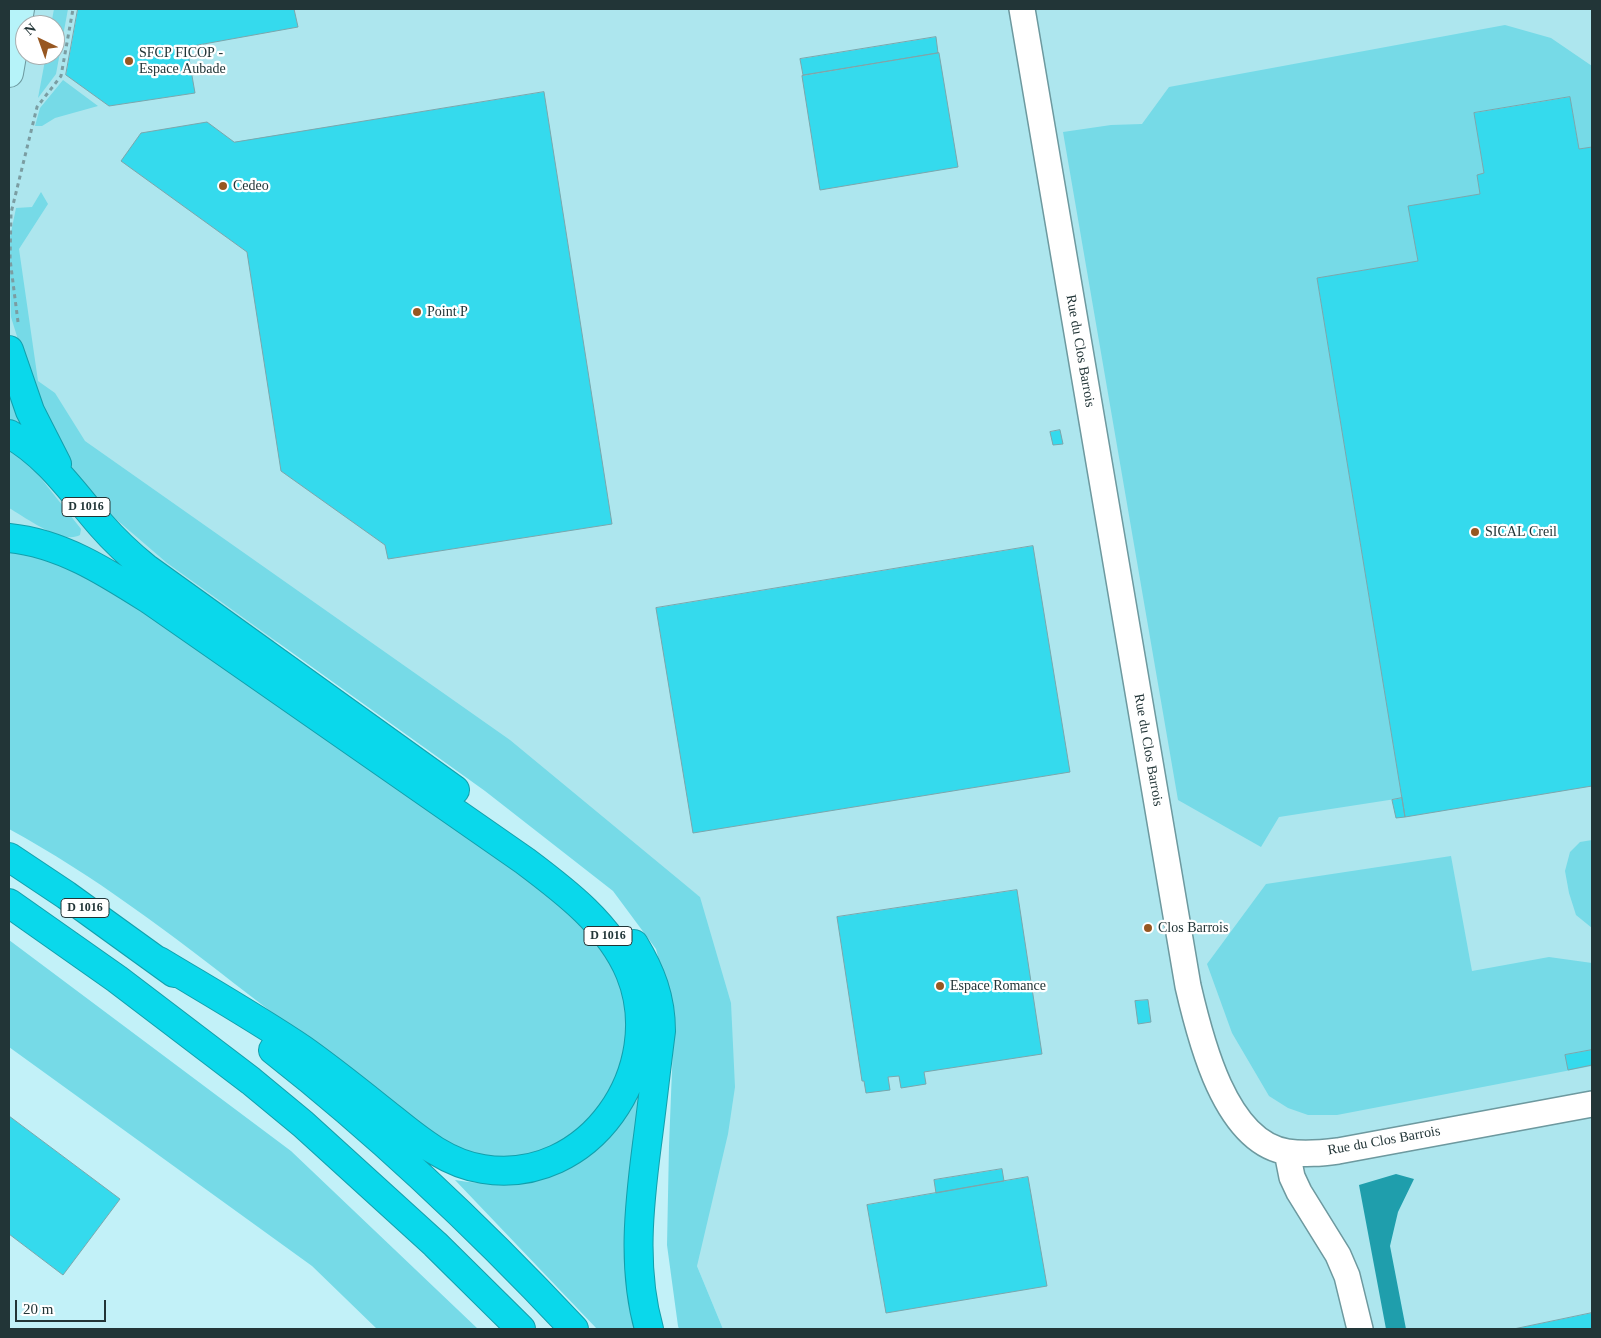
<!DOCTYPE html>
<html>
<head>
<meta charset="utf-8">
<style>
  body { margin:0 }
  #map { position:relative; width:1601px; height:1338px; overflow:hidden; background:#c2f1f8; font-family:Georgia,serif }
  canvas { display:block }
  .frame { position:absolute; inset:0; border:10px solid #223537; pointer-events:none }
  .north { position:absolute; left:15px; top:15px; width:50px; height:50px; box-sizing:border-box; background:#fff; border:1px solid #a7aeaf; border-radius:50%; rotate:318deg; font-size:14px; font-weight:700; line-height:20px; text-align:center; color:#223537 }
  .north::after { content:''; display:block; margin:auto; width:18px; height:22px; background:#975721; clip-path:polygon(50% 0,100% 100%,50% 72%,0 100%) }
  .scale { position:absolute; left:15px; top:1300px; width:91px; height:22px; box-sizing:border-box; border:2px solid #223537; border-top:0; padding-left:6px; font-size:15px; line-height:18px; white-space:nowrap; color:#223537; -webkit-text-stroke:4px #fff; paint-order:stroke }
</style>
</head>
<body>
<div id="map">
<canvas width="1601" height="1338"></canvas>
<div class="frame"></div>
<div class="north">N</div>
<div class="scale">20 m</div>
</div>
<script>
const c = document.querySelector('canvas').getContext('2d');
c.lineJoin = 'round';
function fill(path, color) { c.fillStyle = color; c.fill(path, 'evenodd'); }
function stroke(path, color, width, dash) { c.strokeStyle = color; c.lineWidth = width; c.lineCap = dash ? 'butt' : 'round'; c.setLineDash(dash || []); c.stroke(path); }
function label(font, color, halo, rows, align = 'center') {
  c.font = font + ' Georgia,serif'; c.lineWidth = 4.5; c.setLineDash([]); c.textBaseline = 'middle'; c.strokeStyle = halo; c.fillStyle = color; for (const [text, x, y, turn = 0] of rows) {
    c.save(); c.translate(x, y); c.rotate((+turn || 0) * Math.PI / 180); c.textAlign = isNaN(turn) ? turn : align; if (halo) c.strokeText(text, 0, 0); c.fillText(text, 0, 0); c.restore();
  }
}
fill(new Path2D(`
  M9,9H1592V1329H723L697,1266L700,897L415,686L78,579L9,593ZM25,25H55V55H25Z`), '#ade6ee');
fill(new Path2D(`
  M54,9H68L56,74L38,98L46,55H55V25H51Z
  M1505,25L1551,38L1592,66V147L1579,149L1570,97L1474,113L1484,173L1477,175L1480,194L1409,206L1418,261L1317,278L1402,798L1279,817L1261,847L1178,800L1063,132L1111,125L1142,124L1169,87Z
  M63,80L98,106L55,118L42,126H35L40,108Z
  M41,192L48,204L19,249L38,381L55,393L85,441L510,740L700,897L731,1003L735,1087L728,1134L697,1266L723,1329H679L678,1326L667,1245L669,1146L674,1019L656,949L613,891L485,791L167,563L110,514L76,480L41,414L11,317L9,242L16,208L32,207Z
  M9,372L21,423L15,425L9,422Z
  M9,449L29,463L81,529L80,535C62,545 25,517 9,508Z
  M9,552L36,555L88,572L548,891L610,951L632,1030L616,1091L564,1145L514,1159L487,1157L446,1145C380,1095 314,1045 248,994C172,935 94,875 9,829Z
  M1592,840V928L1576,915L1569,893L1565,871L1570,852L1580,842Z
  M1451,856L1472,971L1549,957L1592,963V1066L1337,1115H1308L1288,1108L1269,1096L1232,1033L1207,964L1266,884Z
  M9,940L291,1151L478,1329H377L312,1266L9,1047Z
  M645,1087L639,1329H597L455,1180C547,1195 597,1166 645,1087Z`), '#76dae7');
fill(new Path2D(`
  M1396,1174L1414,1179L1398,1212L1390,1246L1406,1329H1386L1359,1185Z`), '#1f9eac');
const building = new Path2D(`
  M78,9H294L298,27L187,47L195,93L109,106L66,75Z
  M936,37L938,53L803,75L800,59Z
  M939,53L958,167L820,190L802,76Z
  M544,92L612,524L388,559L385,545L281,471L247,252L121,161L141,133L207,122L234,142Z
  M1570,97L1579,149L1592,147V786L1405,817L1317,278L1418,261L1408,206L1480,194L1477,175L1484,173L1474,113Z
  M1060,430L1063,444L1053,445L1050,432Z
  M1033,546L1070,772L693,833L656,608Z
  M1402,798L1405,817L1396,818L1392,800Z
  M1017,890L1042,1054L924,1072L926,1084L901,1088L899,1076L888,1077L890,1090L866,1093L864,1081H862L837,917Z
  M1148,1000L1151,1022L1138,1024L1135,1001Z
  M1592,1050V1065L1568,1070L1565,1055Z
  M9,1116L120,1199L63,1275L9,1234Z
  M1002,1169L1004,1181L936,1193L934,1180Z
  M1028,1177L1047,1286L886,1313L867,1205Z
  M1592,1313V1329H1514Z`);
fill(building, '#35daed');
stroke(building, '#7aa7ad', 1);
const street = new Path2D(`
  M1022,9L1188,986C1200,1038 1225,1143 1288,1152C1305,1155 1322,1153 1338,1151L1592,1104
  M1287,1152L1292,1177L1299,1192L1338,1255L1347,1276L1360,1329`);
const secondary = new Path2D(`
  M9,73L20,9`);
const highway = new Path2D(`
  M9,350L30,411L57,464
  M9,434C47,454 74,494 101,525C115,541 130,555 146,568L455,790
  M9,538C61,543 106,572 150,600L525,861C565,891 610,925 630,973C669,1069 589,1186 483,1169C442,1163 411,1133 379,1108C354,1088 329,1068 302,1049C256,1018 207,990 159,961
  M9,857L66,895L174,973
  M9,903L117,979L251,1081L303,1124L435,1244L521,1329
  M634,944C651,972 661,998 661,1031C656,1069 652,1107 647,1144C639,1206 632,1269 649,1329
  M273,1050C380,1134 481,1230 574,1329`);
stroke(street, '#6d999f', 28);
stroke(secondary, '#6d999f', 30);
stroke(highway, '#129fac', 30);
stroke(new Path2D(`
  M18,322L10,259L11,213L37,107L61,76L73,9`), '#7b9da2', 3, [4, 4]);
stroke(street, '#fff', 25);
stroke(secondary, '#b6f3f9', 28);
stroke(highway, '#0ad8eb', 28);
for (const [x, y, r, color] of [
  [129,61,5,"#975721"],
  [223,186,5,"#975721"],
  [417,312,5,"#975721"],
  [1475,532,5,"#975721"],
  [1148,928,5,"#975721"],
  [940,986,5,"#975721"]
]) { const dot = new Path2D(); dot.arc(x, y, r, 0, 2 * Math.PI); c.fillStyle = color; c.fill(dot); stroke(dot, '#fff', 2); }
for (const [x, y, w] of [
  [86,507,48],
  [85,908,48],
  [608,936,48]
]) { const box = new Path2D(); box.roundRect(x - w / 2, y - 9.5, w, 19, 4); c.fillStyle = '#fff'; c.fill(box); stroke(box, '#223537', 1); }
label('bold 12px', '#223537', null, [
  ["D 1016",86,507],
  ["D 1016",85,908],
  ["D 1016",608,936]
]);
label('14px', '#223537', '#fff', [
  ["SFCP FICOP -",139,53],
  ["Espace Aubade",139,69],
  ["Cedeo",233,186],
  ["Point P",427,312],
  ["SICAL Creil",1485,532],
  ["Clos Barrois",1158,928],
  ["Espace Romance",950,986]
], 'left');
label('14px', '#223537', '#fff', [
  ["Rue du Clos Barrois",1080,351,80],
  ["Rue du Clos Barrois",1148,750,80],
  ["Rue du Clos Barrois",1384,1141,-10]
]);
</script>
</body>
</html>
